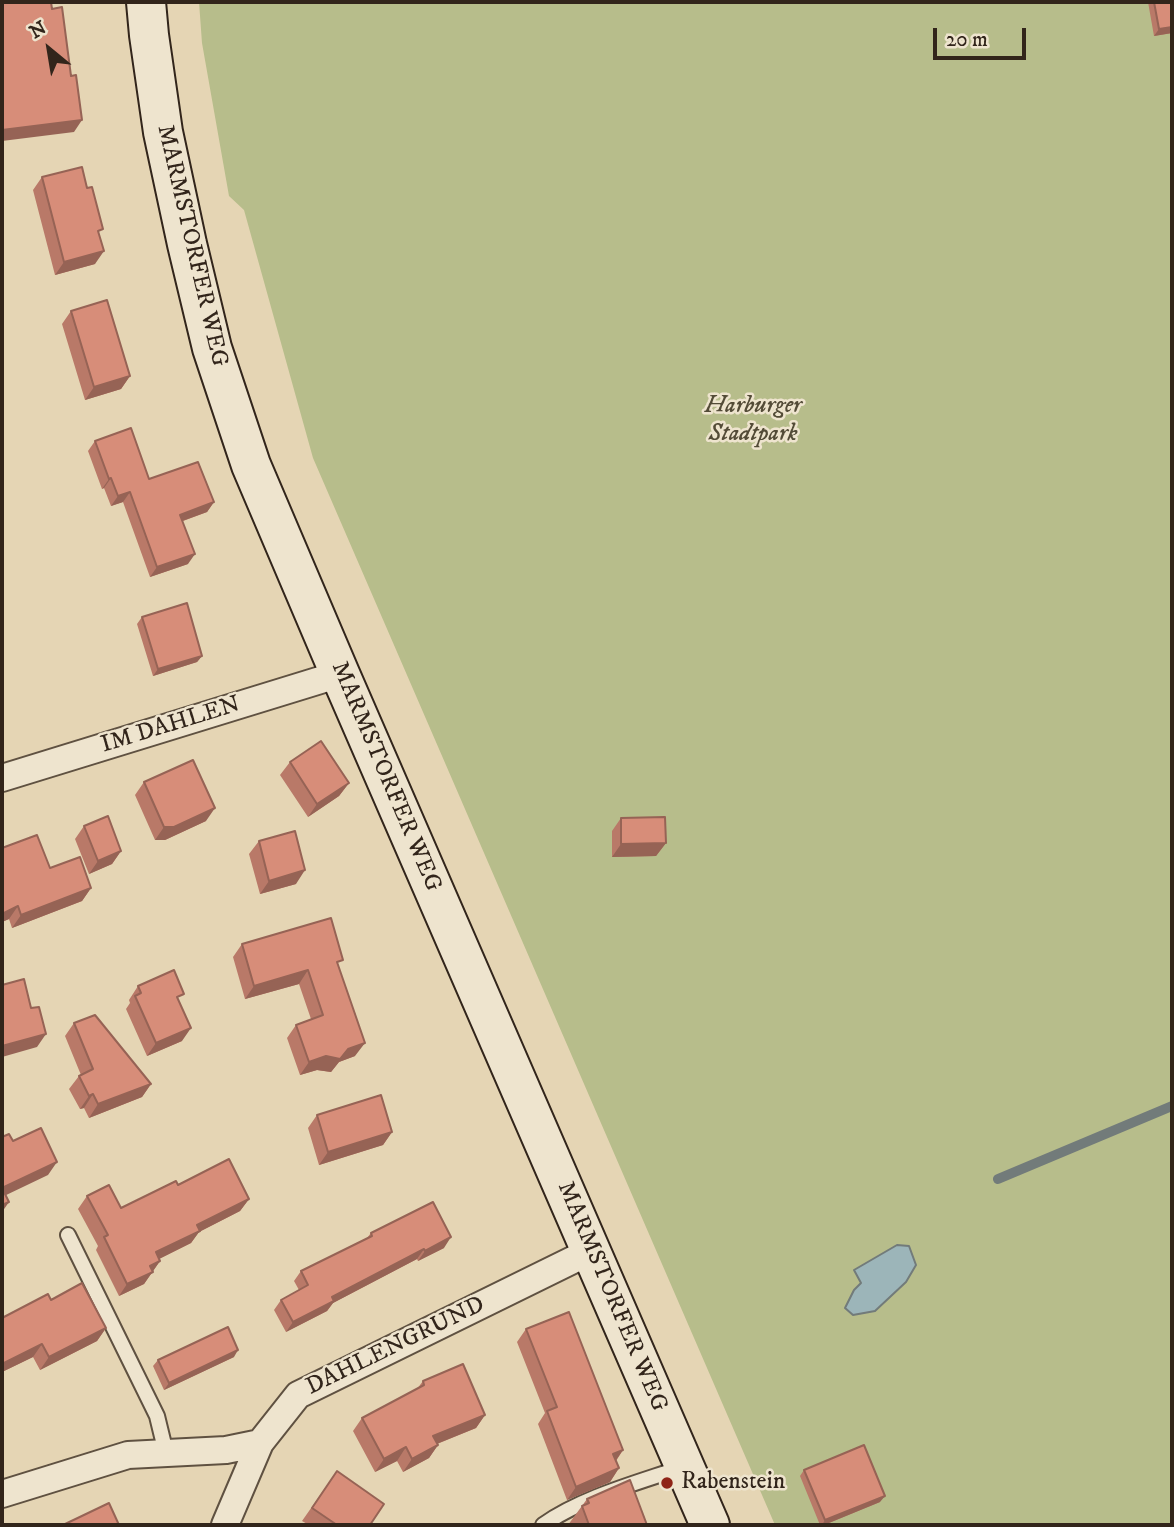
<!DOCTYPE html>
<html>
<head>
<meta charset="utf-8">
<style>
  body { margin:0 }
  #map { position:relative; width:1174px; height:1527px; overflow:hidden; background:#e5d5b4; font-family:"IM FELL DW Pica",serif }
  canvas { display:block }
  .frame { position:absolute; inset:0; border:4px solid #32251b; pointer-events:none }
  .north { position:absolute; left:14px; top:14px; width:70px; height:70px; -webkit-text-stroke:5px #eee4ce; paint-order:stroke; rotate:330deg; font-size:19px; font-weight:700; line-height:28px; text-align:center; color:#32251b }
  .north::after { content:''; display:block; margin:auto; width:24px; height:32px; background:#32251b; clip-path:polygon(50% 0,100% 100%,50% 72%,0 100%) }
  .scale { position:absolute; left:933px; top:28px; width:93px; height:32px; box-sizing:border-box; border:4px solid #32251b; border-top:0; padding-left:9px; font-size:21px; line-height:24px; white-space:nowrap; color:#32251b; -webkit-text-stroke:5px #eee4ce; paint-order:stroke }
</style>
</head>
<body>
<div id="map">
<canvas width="1174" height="1527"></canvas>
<div class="frame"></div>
<div class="north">N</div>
<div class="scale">20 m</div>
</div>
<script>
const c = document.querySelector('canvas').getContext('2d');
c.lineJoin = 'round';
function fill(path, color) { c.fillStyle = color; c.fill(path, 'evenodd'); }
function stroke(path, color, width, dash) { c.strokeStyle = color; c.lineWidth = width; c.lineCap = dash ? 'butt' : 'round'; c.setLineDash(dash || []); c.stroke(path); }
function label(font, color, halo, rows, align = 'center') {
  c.font = font + ' "IM FELL DW Pica",serif'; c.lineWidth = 5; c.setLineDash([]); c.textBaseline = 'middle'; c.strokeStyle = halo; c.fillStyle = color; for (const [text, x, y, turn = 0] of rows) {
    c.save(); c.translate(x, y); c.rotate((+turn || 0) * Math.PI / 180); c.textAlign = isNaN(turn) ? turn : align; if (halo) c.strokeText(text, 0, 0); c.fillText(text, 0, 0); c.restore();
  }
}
fill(new Path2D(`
  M199,2H1172V1525H775L313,458L244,210L229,196L202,43Z`), '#b7bd8b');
const water = new Path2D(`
  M897,1245L909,1246L916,1265L906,1282L875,1311L853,1315L845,1308L854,1290L861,1283L854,1270Z`);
fill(water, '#9cb5b9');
stroke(water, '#727b7a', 2);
stroke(new Path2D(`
  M998,1179L1172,1106`), '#727b7a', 10);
const lane = new Path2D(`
  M68,1235L157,1416L166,1453
  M543,1525C583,1497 637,1483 683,1467`);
const street = new Path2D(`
  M2,778L340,674
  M2,1494L128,1455L226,1450L260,1443
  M225,1525L260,1443L298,1395L591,1251`);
const secondary = new Path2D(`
  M146,2L149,35L163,132L187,244L212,348L251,465L340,674L710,1525`);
stroke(lane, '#5f5141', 18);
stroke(street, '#5f5141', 30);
stroke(secondary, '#32251b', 42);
stroke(lane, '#eee4ce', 14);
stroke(street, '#eee4ce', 26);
stroke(secondary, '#eee4ce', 38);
fill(new Path2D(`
  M1148,2H1172V33L1154,36Z
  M42,177L99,235L95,264L55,275L33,190Z
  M71,311L130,376L121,389L85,400L62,324Z
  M95,441L149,479L214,502L207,512L183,521L188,564L150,577L123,502L111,506L104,488L102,489L88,451Z
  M142,617L202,656L197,662L153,676L137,624Z
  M290,762L349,783L339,796L308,817L280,775Z
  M144,782L206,821L165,840H155L135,795Z
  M621,818L666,843L656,856L612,857V831Z
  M84,826L121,851L112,864L89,874L75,839Z
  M259,841L296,884L260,894L249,854Z
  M2,847V848L50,868L91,888L82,901L12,928L9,919L2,922Z
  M242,944L338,967L355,1056L339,1062L331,1072L317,1070L300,1075L287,1038L296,1025L311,1019L299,984L245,999L233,957Z
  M138,986L179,1002L182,1041L147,1056L126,1009L130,1003L129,1000Z
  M74,1023L151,1084L142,1097L89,1118L84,1108L80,1109L69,1089L79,1076L81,1075L65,1036Z
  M317,1115L392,1132L383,1145L319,1165L308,1128Z
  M178,1185L249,1199L240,1211L199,1232L191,1243L159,1259L160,1261L144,1284L119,1296L96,1250L98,1246L78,1209L87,1196L121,1208Z
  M371,1233L444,1248L418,1261L417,1259L333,1303L327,1311L286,1332L274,1310L281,1300L299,1290L294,1281L301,1271L367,1238Z
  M51,1300L106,1328L97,1341L40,1370L33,1357L2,1372V1318Z
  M526,1329L623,1450L616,1461L619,1468L610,1482L567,1500L538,1424L545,1413L517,1342Z
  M234,1357L164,1390L153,1366L158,1360Z
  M423,1381L485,1415L476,1428L437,1444L438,1445L429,1458L403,1472L397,1461L375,1472L353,1431L362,1418L417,1389Z
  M804,1470L880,1502L824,1525H820L800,1476Z
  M337,1471L370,1525H309L302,1521Z
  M587,1499L647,1525H568Z`), '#b97968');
fill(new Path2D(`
  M1172,27V33L1154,36L1159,29Z
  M82,120L74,132L2,141V130Z
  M104,251L95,264L55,275L64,262Z
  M130,376L121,389L85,400L94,387Z
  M111,478L104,488L102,489L109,479Z
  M130,492L123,502L111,506L118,496Z
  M214,502L207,512L174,524L180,515Z
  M195,554L188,564L150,577L157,567Z
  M202,656L197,662L153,676L158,669Z
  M349,783L339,796L308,817L317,804Z
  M215,808L206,821L165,840H155L164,827Z
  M666,843L656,856L612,857L621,844Z
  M121,851L112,864L89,874L98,861Z
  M305,870L296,884L260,894L269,881Z
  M91,888L82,901L12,928L21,915Z
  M18,906L9,919L2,922V914Z
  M308,970L299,984L245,999L254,986Z
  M191,1028L182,1041L147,1056L156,1043Z
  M46,1034L37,1047L2,1057V1046Z
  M365,1043L355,1056L339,1062L331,1072L317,1070L300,1075L309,1062Z
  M151,1084L142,1097L89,1118L98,1104Z
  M93,1094L84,1108L80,1109L89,1096Z
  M392,1132L383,1145L319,1165L328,1152Z
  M57,1162L48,1175L2,1197V1188Z
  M249,1199L240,1211L199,1232L191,1243L147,1265L156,1252L197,1225Z
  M9,1202L2,1212V1205Z
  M451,1237L444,1248L418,1261L425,1251Z
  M424,1249L417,1259L333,1303L327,1311L286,1332L293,1322L332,1297Z
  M160,1261L144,1284L119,1296L127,1284L150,1266Z
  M106,1328L97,1341L40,1370L49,1357Z
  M42,1344L33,1357L2,1372V1364Z
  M238,1350L234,1357L164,1390L169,1383Z
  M485,1415L476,1428L424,1449L433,1436Z
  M438,1445L429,1458L403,1472L412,1459Z
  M406,1447L397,1461L375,1472L384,1459Z
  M623,1450L614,1463L613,1454Z
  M619,1468L610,1482L567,1500L576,1487Z
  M885,1496L880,1502L824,1525H822L825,1520Z`), '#966355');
const building = new Path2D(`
  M2,2H51L52,9L62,7L71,76L76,75L82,120L2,130Z
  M1154,2H1172V27L1159,29Z
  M82,167L87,188L92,187L103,229L98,231L104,251L64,262L42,177Z
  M107,300L130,376L94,387L71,311Z
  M131,428L149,479L198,462L214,502L180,515L195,554L157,567L130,492L118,496L111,478L109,479L95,441Z
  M187,603L202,656L158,669L142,617Z
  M321,741L349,783L317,804L290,762Z
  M193,760L215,808L174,827H164L144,782Z
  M108,816L121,851L98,861L84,826Z
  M665,817L666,843L621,844V818Z
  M295,831L305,870L269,881L259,841Z
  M37,835L50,868L80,857L91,888L21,915L18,906L2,914V847V848Z
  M331,918L343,960L337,962L365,1043L348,1049L340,1059L326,1056L309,1062L296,1025L323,1015L308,970L254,986L242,944Z
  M174,970L184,994L177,997L191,1028L156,1043L135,996L141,993L138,986Z
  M24,979L31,1008L39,1007L46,1034L2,1046V985Z
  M95,1015L151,1084L98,1104L93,1094L89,1096L79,1076L93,1069L74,1023Z
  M381,1095L392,1132L328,1152L317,1115Z
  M41,1128L57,1162L2,1188L9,1202L2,1205V1137L9,1134L13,1141Z
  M229,1159L249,1199L197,1225L200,1231L156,1252L160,1261L150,1266L153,1272L127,1284L104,1237L108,1235L87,1196L109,1185L121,1208L176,1181L178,1185Z
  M433,1202L451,1237L425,1251L424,1249L332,1297L334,1301L293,1322L281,1300L308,1285L301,1271L372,1236L371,1233Z
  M82,1283L106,1328L49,1357L42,1344L2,1364V1318L48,1294L51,1300Z
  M569,1312L623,1450L613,1454L619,1468L576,1487L547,1411L557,1407L526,1329Z
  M228,1327L238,1350L169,1383L158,1360Z
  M463,1364L485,1415L433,1436L438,1445L412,1459L406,1447L384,1459L362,1418L424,1385L423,1381Z
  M864,1445L885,1496L825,1520L804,1470Z
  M337,1471L384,1504L370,1525H337L312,1508Z
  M630,1480L647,1525H589L582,1506L589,1503L587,1499Z
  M109,1503L119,1525H63Z`);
fill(building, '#d78d79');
stroke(building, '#966355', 2);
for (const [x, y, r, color] of [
  [667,1483,7,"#8f2418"]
]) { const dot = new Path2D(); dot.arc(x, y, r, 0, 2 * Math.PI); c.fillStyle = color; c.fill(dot); stroke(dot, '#eee4ce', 2.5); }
label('24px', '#32251b', '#eee4ce', [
  ["MARMSTORFER WEG",191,246,77],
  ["IM DAHLEN",171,726,-17],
  ["MARMSTORFER WEG",385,777,67],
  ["MARMSTORFER WEG",611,1297,67],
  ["DAHLENGRUND",396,1347,-26]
]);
label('italic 24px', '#534b37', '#eee4ce', [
  ["Harburger",753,407],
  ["Stadtpark",753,435]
]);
label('24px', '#32251b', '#eee4ce', [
  ["Rabenstein",681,1483]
], 'left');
</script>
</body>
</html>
